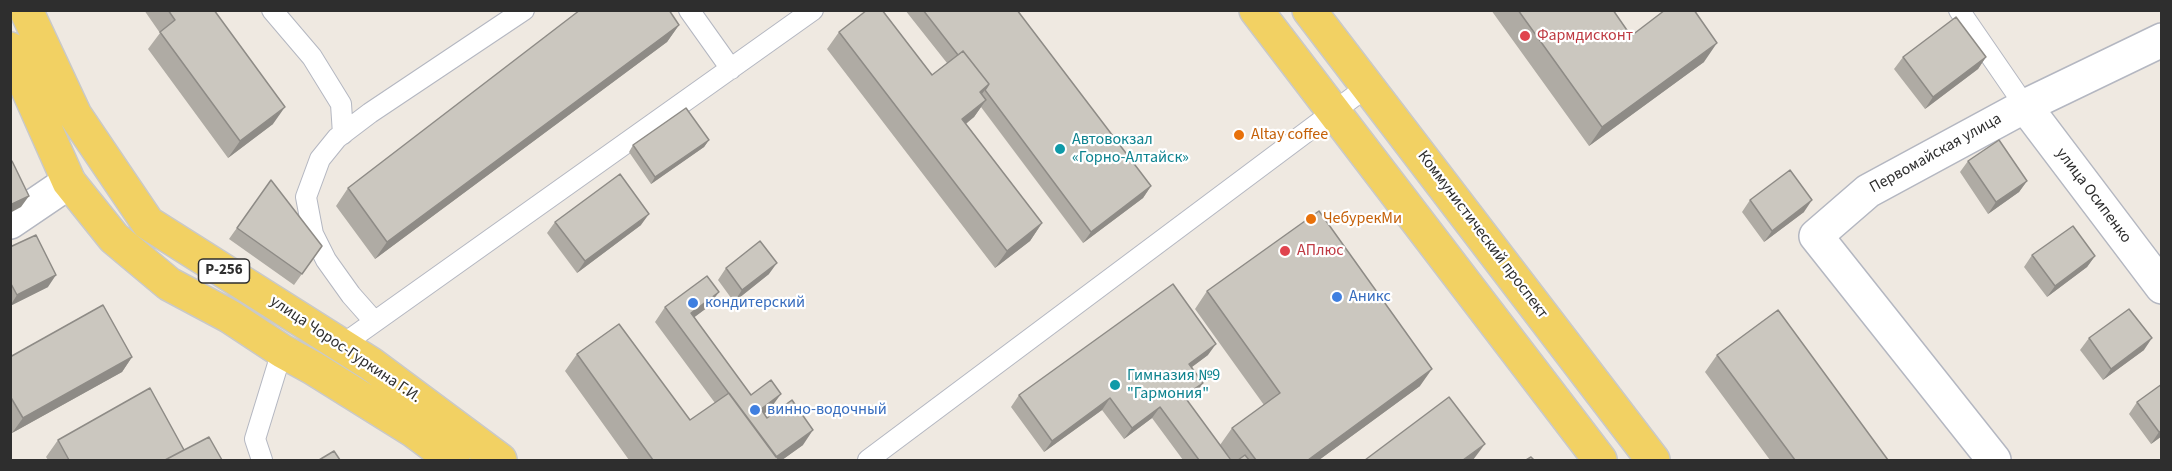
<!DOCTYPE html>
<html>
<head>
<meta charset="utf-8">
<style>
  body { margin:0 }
  #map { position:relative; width:2172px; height:471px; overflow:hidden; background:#efe9e1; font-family:"Source Sans 3",sans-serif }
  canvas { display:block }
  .frame { position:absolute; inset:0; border:12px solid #2e2e2e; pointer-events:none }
</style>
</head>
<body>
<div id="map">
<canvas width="2172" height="471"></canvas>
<div class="frame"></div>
</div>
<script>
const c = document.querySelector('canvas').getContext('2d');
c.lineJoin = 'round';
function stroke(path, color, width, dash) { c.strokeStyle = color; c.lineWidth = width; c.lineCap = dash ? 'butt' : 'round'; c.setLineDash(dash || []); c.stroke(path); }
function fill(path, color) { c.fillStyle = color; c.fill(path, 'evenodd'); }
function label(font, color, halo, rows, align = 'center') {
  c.font = font + ' "Source Sans 3",sans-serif'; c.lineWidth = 4.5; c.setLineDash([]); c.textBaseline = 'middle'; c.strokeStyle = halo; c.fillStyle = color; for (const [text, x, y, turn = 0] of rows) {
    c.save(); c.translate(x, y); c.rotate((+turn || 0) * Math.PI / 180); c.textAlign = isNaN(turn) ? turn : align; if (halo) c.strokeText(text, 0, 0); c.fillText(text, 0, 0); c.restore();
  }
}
const service = new Path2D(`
  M272,10L312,57L341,104L343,134
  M689,10L731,69
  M1959,10L2025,106
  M374,321L351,295L326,260L313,234L306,197L320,159L337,138L370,113L524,10
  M342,345L813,10
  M262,460L255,439L282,351
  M868,460L1368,86`);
const minor = new Path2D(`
  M2025,106L2162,287
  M10,222L69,182
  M1994,460L1816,236L1868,191L2025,106L2162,40`);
const primary = new Path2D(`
  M26,10L75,115L148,223L371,364L500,460
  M1256,10L1600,460
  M1309,10L1653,460
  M10,49L69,182L114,238L169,284L229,316L282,351L313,368L414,431L453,460`);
stroke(service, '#b4b7c1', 22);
stroke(minor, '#b4b7c1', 36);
stroke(primary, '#c9c9c9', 36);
stroke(service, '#fff', 20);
stroke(minor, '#fff', 33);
stroke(primary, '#f2d163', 33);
fill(new Path2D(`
  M144,10H214L273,124L228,158L148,49L160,33Z
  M905,10H1017L1151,186L1143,198L1083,243L981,107L974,117L966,124L1042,223L1030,241L995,268L827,49L839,32L932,75L947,63Z
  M1491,10H1613L1631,36L1704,62L1589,146Z
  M679,25L667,42L375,259L336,206L348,188Z
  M1903,57H1986L1978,69L1925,109L1894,69Z
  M709,140L704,147L651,184L629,152L633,145Z
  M1968,161L2027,181L2019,192L1988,214L1960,172Z
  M271,180L322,246L294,285L229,239Z
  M1750,200L1804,212L1764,242L1742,212Z
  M555,222L641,225L577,273L547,233Z
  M10,247L48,287L10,306Z
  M2032,255L2095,256L2087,267L2047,297L2024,267Z
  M726,268L769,274L734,302L718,280Z
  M1207,291L1420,386L1319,460H1232L1220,445L1232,428L1264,405L1195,309Z
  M665,307H708L694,317L751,395L770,409L764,414L767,418L803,445L782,460H629L565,371L577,354L690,420L715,403L655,322Z
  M2089,338L2144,350L2103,380L2080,350Z
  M1208,355L1192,367L1203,383L1195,394L1187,400L1231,460H1183L1152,418L1124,439L1102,410L1044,452L1011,407L1019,395Z
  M1717,355L1888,460H1770L1705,372Z
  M10,357H132L122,372L12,433L10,430Z
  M2162,384V436L2151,444L2129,414L2137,402Z
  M58,440L184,450L222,460H48L46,457Z`), '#afaba4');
fill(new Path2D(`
  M679,25L667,42L375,259L387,242Z
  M1717,43L1704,62L1589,146L1602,127Z
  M1986,57L1978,69L1925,109L1933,97Z
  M989,84L977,101L980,92Z
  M986,100L974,117L950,136L962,119Z
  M285,107L273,124L228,158L240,141Z
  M709,140L704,147L651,184L655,177Z
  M2027,181L2019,192L1988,214L1996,202Z
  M1151,186L1143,198L1083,243L1091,232Z
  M29,196L21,207L10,213V205Z
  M1812,200L1804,212L1764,242L1772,231Z
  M649,214L641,225L577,273L585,261Z
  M1042,223L1030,241L995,268L1007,251Z
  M2095,256L2087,267L2047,297L2055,286Z
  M777,263L769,274L734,302L742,290Z
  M56,275L48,287L10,306L17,295Z
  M719,292L708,307L680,328L691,313Z
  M2152,338L2144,350L2103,380L2111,369Z
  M1216,344L1208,355L1181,375L1189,364Z
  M132,357L122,372L12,433L23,418Z
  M1432,369L1420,386L1319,460H1308Z
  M1203,383L1195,394L1176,407L1184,396Z
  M781,394L770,409L750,424L761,409Z
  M1110,398L1102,410L1044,452L1052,441Z
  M1160,407L1152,418L1124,439L1132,428Z
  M813,430L803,445L782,460H774L776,457Z
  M2162,430V436L2151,444L2159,432Z
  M1485,444L1473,460H1463Z`), '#8e8b86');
const building = new Path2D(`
  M168,10H214L285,107L240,141L160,32L175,20Z
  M580,10H669L679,25L387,242L348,188Z
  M867,10H882L932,75L963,51L989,84L980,92L986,100L962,119L1042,223L1007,251L839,32Z
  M923,10H1017L1151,186L1091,232L985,90L989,84L963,51L958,55Z
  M1518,10H1613L1631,36L1665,10H1694L1717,43L1602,127Z
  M1956,17L1986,57L1933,97L1903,57Z
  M686,108L709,140L655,177L633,145Z
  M1999,140L2027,181L1996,202L1968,161Z
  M12,161L29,196L10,205V162Z
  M1790,170L1812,200L1772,231L1750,200Z
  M620,174L649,214L585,261L555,222Z
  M271,180L322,246L302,274L237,228Z
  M1319,211L1432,369L1308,460H1256L1232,428L1280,393L1207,291Z
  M2073,226L2095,256L2055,286L2032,255Z
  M36,235L56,275L17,295L10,282V247Z
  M760,241L777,263L742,290L726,268Z
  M707,276L719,292L691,313L751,395L771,380L781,394L761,409L767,418L792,400L813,430L776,457L665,307Z
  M1173,284L1216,344L1189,364L1203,383L1184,396L1231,460H1199L1160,407L1132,428L1110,398L1052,441L1019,395Z
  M103,305L132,357L23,418L10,396V357Z
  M2129,309L2152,338L2111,369L2089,338Z
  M1778,310L1888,460H1795L1717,355Z
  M619,324L690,420L729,393L779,460H653L577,354Z
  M2162,384V430L2159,432L2137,402Z
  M150,388L184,450L165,460H69L58,440Z
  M1449,397L1485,444L1463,460H1365Z
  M209,437L222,460H165Z
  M334,451L340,460H319Z
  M1245,455L1249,460H1238Z
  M1531,457L1534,460H1526Z`);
fill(building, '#cbc7bf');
stroke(building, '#8e8b86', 1.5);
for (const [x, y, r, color] of [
  [1525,36,6,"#e0444e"],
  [1239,135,6,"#e8710a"],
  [1060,149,6,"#0f9aa8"],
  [1311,219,6,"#e8710a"],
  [1285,251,6,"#e0444e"],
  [1337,297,6,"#3f7fe0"],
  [693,303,6,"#3f7fe0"],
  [1115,385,6,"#0f9aa8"],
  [755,410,6,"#3f7fe0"]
]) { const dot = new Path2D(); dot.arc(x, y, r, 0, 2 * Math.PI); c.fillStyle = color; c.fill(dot); stroke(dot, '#fff', 2); }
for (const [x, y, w] of [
  [224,271,51]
]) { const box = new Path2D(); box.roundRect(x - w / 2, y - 12, w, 24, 4.5); c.fillStyle = '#fff'; c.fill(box); stroke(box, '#2e2e2e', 1.5); }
label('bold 15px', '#2e2e2e', null, [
  ["Р-256",224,271]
]);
label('16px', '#be3a42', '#fff', [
  ["Фармдисконт",1537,36],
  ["АПлюс",1297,251]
], 'left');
label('16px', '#c56008', '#fff', [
  ["Altay coffee",1251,135],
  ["ЧебурекМи",1323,219]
], 'left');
label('16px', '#0d838f', '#fff', [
  ["Автовокзал",1072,140],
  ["«Горно-Алтайск»",1072,158],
  ["Гимназия №9",1127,376],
  ["\"Гармония\"",1127,394]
], 'left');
label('16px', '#2e2e2e', '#fff', [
  ["Первомайская улица",1936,154,-29],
  ["улица Осипенко",2093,196,53],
  ["Коммунистический проспект",1482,235,53],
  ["улица Чорос-Гуркина Г.И.",345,350,34]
]);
label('16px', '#366cbe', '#fff', [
  ["Аникс",1349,297],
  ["кондитерский",705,303],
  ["винно-водочный",767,410]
], 'left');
</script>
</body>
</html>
